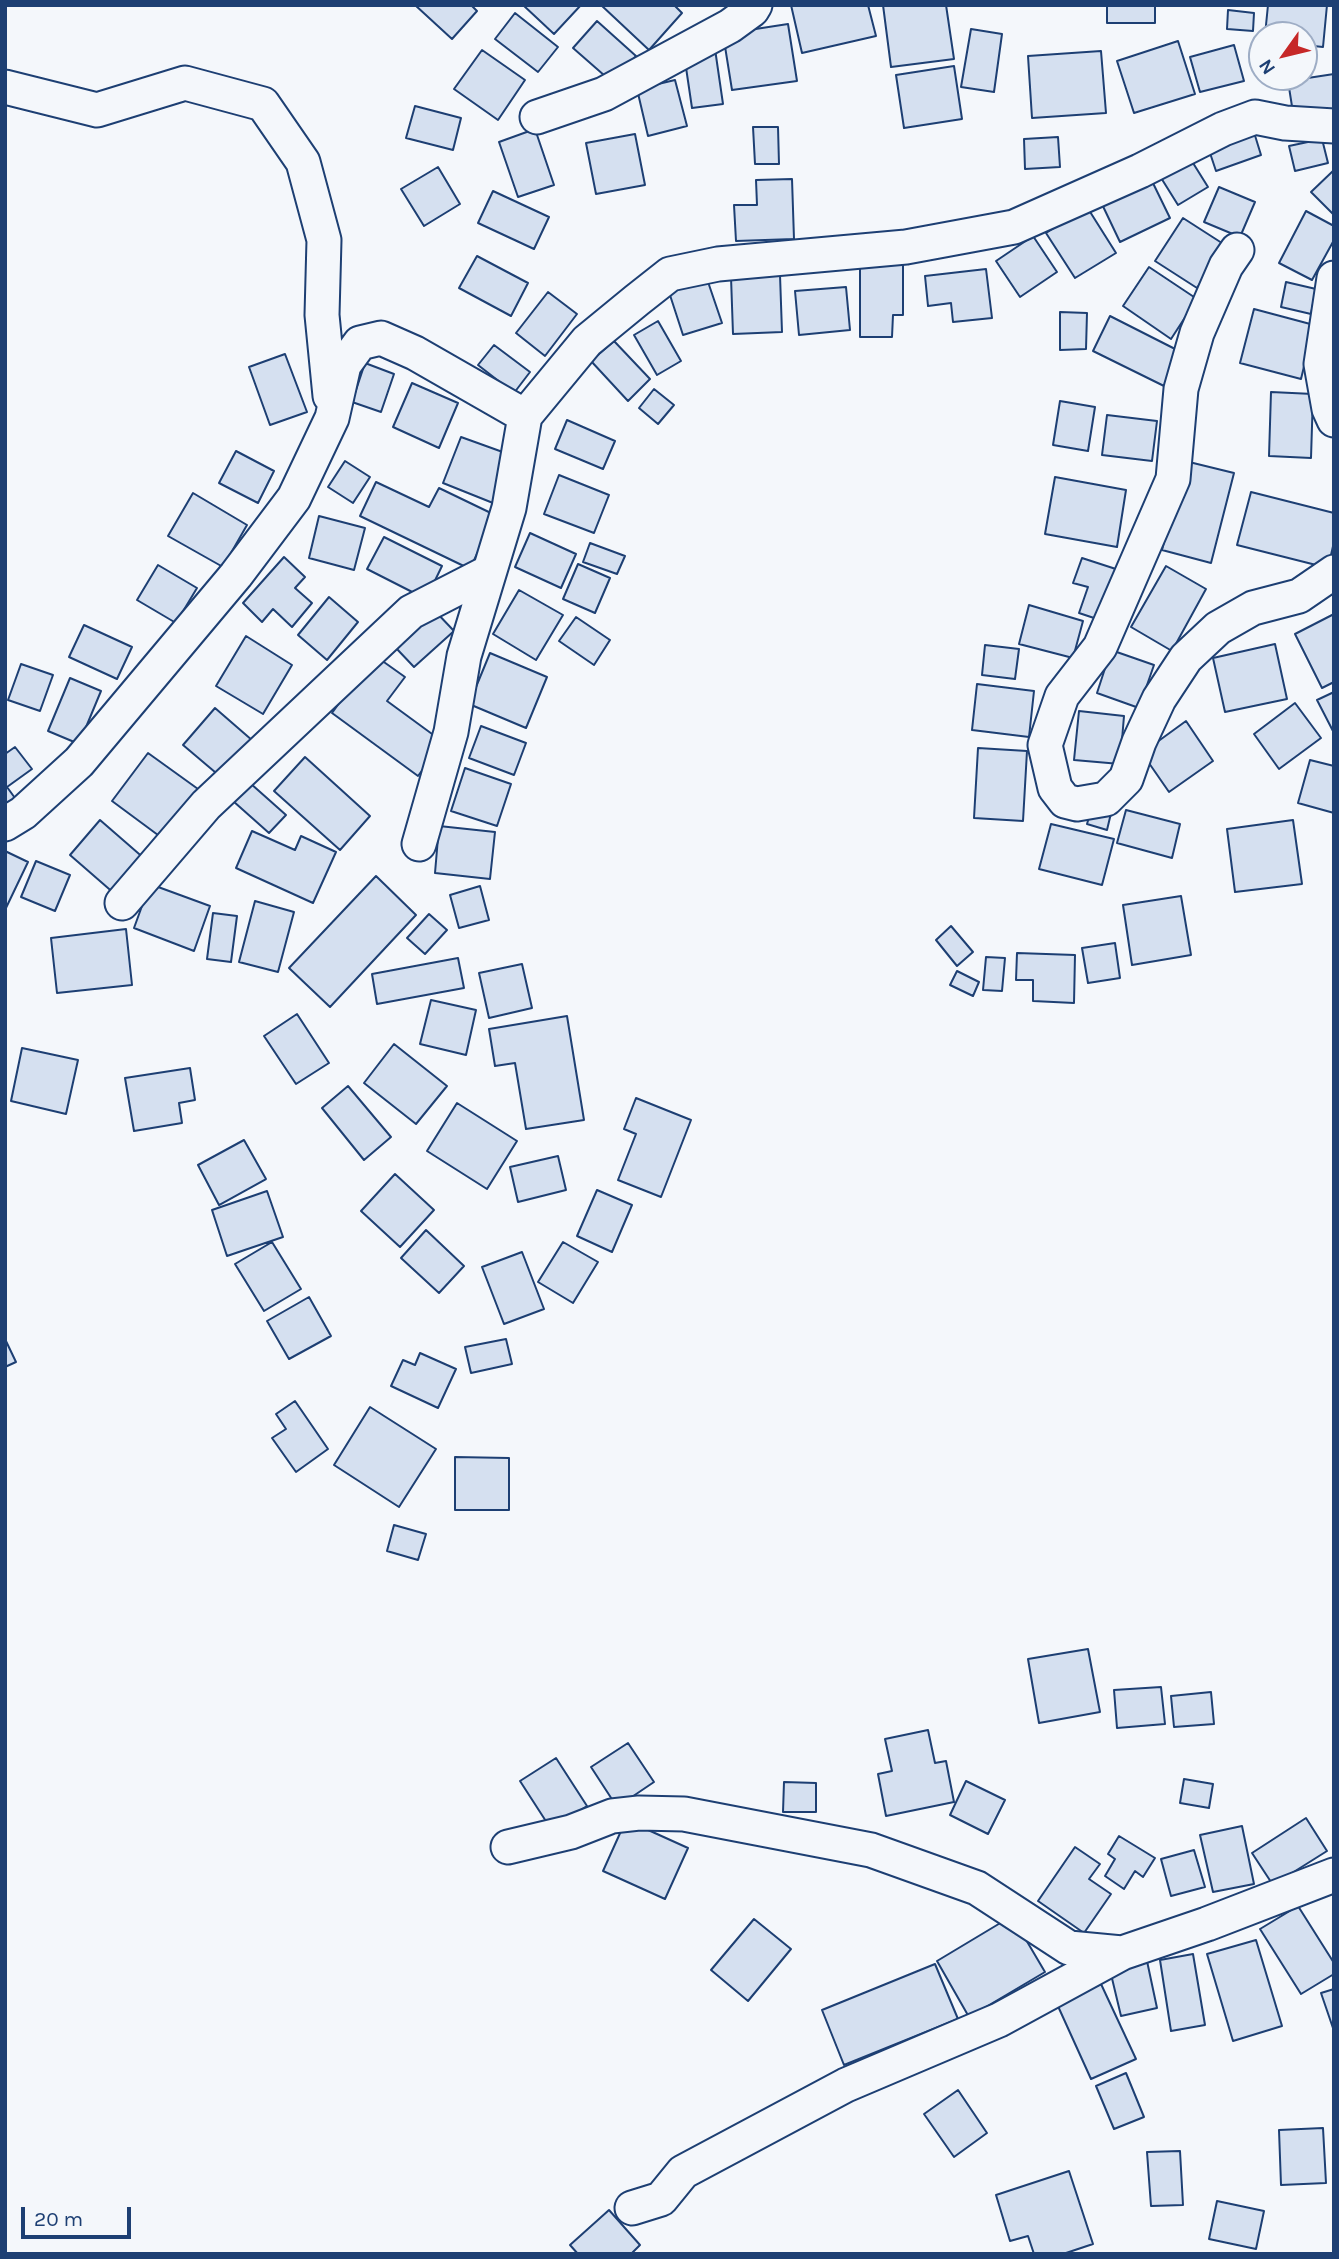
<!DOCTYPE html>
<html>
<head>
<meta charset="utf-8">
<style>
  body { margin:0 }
  #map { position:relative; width:1339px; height:2259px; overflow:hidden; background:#f4f7fb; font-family:Karla,sans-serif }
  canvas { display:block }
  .frame { position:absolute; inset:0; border:7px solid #1d3f73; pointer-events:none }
  .north { position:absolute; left:1248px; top:21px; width:70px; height:70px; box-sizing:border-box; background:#f4f7fb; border:2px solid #9eadc5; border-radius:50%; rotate:236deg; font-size:19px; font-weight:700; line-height:28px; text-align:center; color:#1d3f73 }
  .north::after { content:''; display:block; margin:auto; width:24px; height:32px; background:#c62828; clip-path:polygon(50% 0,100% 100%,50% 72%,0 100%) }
  .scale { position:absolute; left:21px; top:2207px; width:110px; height:32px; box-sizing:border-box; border:4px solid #1d3f73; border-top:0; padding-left:9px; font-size:21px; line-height:24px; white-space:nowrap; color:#1d3f73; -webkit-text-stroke:5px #f4f7fb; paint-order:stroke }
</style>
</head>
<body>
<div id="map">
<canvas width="1339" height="2259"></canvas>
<div class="frame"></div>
<div class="north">N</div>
<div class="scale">20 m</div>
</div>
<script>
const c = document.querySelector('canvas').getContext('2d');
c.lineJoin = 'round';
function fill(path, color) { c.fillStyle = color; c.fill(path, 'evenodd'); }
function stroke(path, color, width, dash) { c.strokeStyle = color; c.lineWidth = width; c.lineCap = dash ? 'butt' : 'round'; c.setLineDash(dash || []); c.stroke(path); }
const building = new Path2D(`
  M415,5H471L477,11L452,39Z
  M523,5H581L554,34Z
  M601,5H674L682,13L649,50Z
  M791,5H868L876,36L802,53Z
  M883,5H946L954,59L891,67Z
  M1107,5H1155V23H1107Z
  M1268,5H1327L1323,47L1304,45V35H1265Z
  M1228,10L1254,13L1253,31L1227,29Z
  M515,13L558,47L538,72L495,39Z
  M597,21L636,56L613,83L573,48Z
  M788,24L797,81L732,90L723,34Z
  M971,29L1002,34L994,92L961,87Z
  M1178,41L1195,94L1134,113L1117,61Z
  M1234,45L1244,81L1200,92L1190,57Z
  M715,49L723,104L692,108L684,54Z
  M482,50L525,80L498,120L454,89Z
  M1101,51L1106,113L1032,118L1028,56Z
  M954,66L962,119L904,128L896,75Z
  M1334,74V113L1294,119L1288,81Z
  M675,80L687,126L648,136L637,89Z
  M415,106L461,118L453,150L406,138Z
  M753,127H778L779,164H755Z
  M535,129L554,185L518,197L499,142Z
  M1253,129L1261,155L1216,171L1207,144Z
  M635,134L645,185L596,194L586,143Z
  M1058,137L1060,167L1025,169L1024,139Z
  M1322,139L1328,163L1295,171L1289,146Z
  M1188,155L1208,187L1178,205L1158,173Z
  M438,167L460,204L424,226L401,189Z
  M1334,170V215L1311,192Z
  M1150,177L1170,218L1120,242L1100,200Z
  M792,179L794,239L736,241L734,205H757L756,180Z
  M1219,187L1255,202L1240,237L1204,222Z
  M493,191L549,217L534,249L478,223Z
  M1087,207L1116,253L1075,278L1046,233Z
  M1306,211L1334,226V240L1312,280L1279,263Z
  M1183,218L1225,245L1197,288L1155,261Z
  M1033,236L1057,272L1020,297L996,261Z
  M477,256L528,283L511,316L459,288Z
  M860,264H903V315H893L892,337H860Z
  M1149,267L1197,299L1171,339L1123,306Z
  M986,269L992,318L953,322L951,303L928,306L925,276Z
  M780,275L782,332L733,334L731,277Z
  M706,276L722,323L683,335L668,289Z
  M1286,282L1316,289L1311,314L1281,307Z
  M846,287L850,330L799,335L795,291Z
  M548,292L577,314L545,356L516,333Z
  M1254,309L1314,325L1301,379L1240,363Z
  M1060,312L1087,313L1086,349L1060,350Z
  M1110,316L1181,352L1164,386L1093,351Z
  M658,321L681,361L657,375L634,335Z
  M614,341L650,379L628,401L591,361Z
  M494,345L530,372L514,393L478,365Z
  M285,354L307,412L270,425L249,367Z
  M365,363L394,374L381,412L352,402Z
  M412,383L458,403L439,448L393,427Z
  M654,389L674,405L658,424L639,408Z
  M1271,392L1313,394L1311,458L1269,456Z
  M1060,401L1095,407L1088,451L1053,445Z
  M1107,415L1157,421L1152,461L1102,455Z
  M567,420L615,441L603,469L555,449Z
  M461,437L511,455L493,503L443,483Z
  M236,451L274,471L258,503L219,483Z
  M345,461L370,477L353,503L328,487Z
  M1185,461L1234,473L1211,563L1162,550Z
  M559,475L609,495L594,533L544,514Z
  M1055,477L1126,490L1117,547L1045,534Z
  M376,482L429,507L439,488L495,515L470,569L360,516Z
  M1251,492L1334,513V542L1328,568L1237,545Z
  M193,493L247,525L223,567L168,536Z
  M319,516L365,528L354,570L309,558Z
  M530,533L576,554L561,588L515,567Z
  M384,537L442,566L426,599L367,569Z
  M590,543L625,556L617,574L583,562Z
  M284,557L305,577L295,588L312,603L292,627L273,609L262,622L243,603Z
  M1082,558L1122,571L1106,622L1079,613L1088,587L1073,583Z
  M578,564L610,578L595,613L563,599Z
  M158,565L197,588L176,623L137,600Z
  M1166,566L1206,589L1172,651L1131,627Z
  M519,590L563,615L536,660L493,634Z
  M329,597L358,622L327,660L298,635Z
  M1029,605L1083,621L1073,658L1019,644Z
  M435,611L454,631L414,667L396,648Z
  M1334,614V682L1322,688L1295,634Z
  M576,617L610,640L594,665L559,641Z
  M84,625L132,647L117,679L69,657Z
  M246,636L292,665L263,714L216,686Z
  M1275,644L1287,699L1225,712L1213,658Z
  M985,645L1019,649L1015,679L982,675Z
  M1111,650L1154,665L1139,708L1097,693Z
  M490,653L547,677L526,728L469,704Z
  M374,655L405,677L387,701L443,742L418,776L332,713Z
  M21,664L53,675L40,711L8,700Z
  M70,678L101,691L79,744L48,731Z
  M977,684L1034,691L1029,737L972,730Z
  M1334,692V733L1317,700Z
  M1295,703L1321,738L1279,769L1254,734Z
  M215,708L253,741L222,778L183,745Z
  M1079,711L1124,716L1120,764L1074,760Z
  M1186,721L1213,761L1169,792L1142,753Z
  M481,726L526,743L514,775L469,758Z
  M15,747L32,769L7,787L20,805L5,816V754Z
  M978,748L1027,751L1023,821L974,818Z
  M148,753L198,789L162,838L112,801Z
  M305,757L370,816L340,850L274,791Z
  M1310,760L1334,766V813L1298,803Z
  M465,768L511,784L497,826L451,811Z
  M250,783L286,815L269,833L233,801Z
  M1093,804L1112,809L1107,830L1087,824Z
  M1126,810L1180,824L1172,858L1117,843Z
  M100,820L146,860L116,895L70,855Z
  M1293,820L1302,884L1235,892L1227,829Z
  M1051,824L1114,839L1102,885L1039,869Z
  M439,826L495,832L490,879L435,873Z
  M252,831L295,850L301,836L336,852L313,903L236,868Z
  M5,851L28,862L5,910Z
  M36,861L70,875L55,911L21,897Z
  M376,876L416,915L330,1007L289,968Z
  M150,884L210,906L194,951L134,928Z
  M480,886L489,920L459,928L450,895Z
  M1181,896L1191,955L1132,965L1123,905Z
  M255,901L294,912L278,972L239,962Z
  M213,913L237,916L231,962L207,959Z
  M429,914L447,930L425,954L407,938Z
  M951,926L973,952L957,966L936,940Z
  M126,929L132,985L57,993L51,938Z
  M1115,943L1120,978L1088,983L1082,948Z
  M1017,953L1075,955L1074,1003L1033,1001V980H1016Z
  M986,957L1005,958L1002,991L983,990Z
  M458,958L464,988L377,1004L372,974Z
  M522,964L532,1008L489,1018L479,973Z
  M957,971L979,982L973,996L950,985Z
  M431,1000L476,1010L466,1055L420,1044Z
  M297,1014L329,1063L296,1084L264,1036Z
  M567,1016L584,1120L526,1129L515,1063L495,1066L489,1029Z
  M394,1044L447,1086L416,1124L364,1083Z
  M22,1048L78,1060L66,1114L11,1101Z
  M190,1068L195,1100L179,1103L182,1123L134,1131L125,1078Z
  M348,1086L391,1137L364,1160L322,1108Z
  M636,1098L691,1120L661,1197L618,1180L636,1134L624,1129Z
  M457,1103L517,1141L487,1189L427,1151Z
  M244,1140L266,1179L219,1205L198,1165Z
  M558,1156L566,1190L518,1202L510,1167Z
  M395,1174L434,1210L400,1247L361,1211Z
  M597,1190L632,1205L612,1252L577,1236Z
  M267,1191L283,1237L227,1256L212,1210Z
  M426,1230L464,1266L439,1293L401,1258Z
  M272,1242L301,1289L264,1311L235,1264Z
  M563,1242L598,1262L573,1303L538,1282Z
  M522,1252L544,1309L504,1324L482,1267Z
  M309,1297L331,1336L289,1359L267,1321Z
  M5,1339L16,1362L5,1367Z
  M506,1339L512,1364L471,1373L465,1347Z
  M420,1353L456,1369L438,1408L391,1386L403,1360L415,1365Z
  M295,1401L328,1449L296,1472L272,1438L286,1429L276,1414Z
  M370,1407L436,1449L399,1507L334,1465Z
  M455,1457L509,1458V1510H455Z
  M394,1525L426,1534L418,1560L387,1551Z
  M1088,1649L1100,1712L1039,1723L1028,1659Z
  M1161,1687L1165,1724L1117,1728L1114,1690Z
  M1211,1692L1214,1724L1174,1727L1171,1696Z
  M928,1730L935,1763L946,1761L954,1802L886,1816L878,1774L892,1771L885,1739Z
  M628,1743L654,1782L617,1807L591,1767Z
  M556,1758L587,1806L551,1829L520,1781Z
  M1184,1779L1213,1784L1209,1808L1180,1803Z
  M966,1781L1005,1800L988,1834L950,1815Z
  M784,1782L816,1783V1812H783Z
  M1306,1818L1327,1851L1273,1885L1252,1853Z
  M626,1820L688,1848L665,1899L603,1871Z
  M1242,1826L1254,1884L1213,1892L1200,1835Z
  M1119,1836L1155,1858L1143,1877L1135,1871L1124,1889L1105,1876L1115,1859L1108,1854Z
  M1075,1847L1100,1864L1089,1879L1111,1894L1084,1933L1038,1901Z
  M1194,1850L1205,1887L1171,1896L1161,1859Z
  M1298,1906L1334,1963V1974L1301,1994L1260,1929Z
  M1012,1916L1045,1972L969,2017L937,1961Z
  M754,1919L791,1949L748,2001L711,1970Z
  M1256,1940L1282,2026L1233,2041L1207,1954Z
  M1193,1954L1205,2025L1171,2031L1160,1960Z
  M1147,1961L1157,2008L1121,2016L1110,1970Z
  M935,1964L958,2019L844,2065L822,2010Z
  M1101,1984L1136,2059L1091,2079L1057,2004Z
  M1334,1989V2031L1321,1993Z
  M1126,2073L1144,2117L1114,2129L1096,2086Z
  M958,2090L987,2133L954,2157L924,2114Z
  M1323,2128L1326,2183L1281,2185L1279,2130Z
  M1180,2151L1183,2205L1151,2206L1147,2152Z
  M1069,2171L1093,2244L1063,2254H1034L1028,2236L1010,2241L996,2195Z
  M1217,2201L1264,2211L1256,2249L1209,2239Z
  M609,2210L640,2245L631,2254H578L570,2245Z`);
fill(building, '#d5e0f0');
stroke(building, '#1d3f73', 2);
const street = new Path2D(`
  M5,87L97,110L185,83L263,104L303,162L324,240L322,315L330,396
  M537,117L604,94L730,26L752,10L755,5
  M1237,250L1226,266L1197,333L1181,389L1173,479L1100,647L1062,696L1045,745L1055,788L1065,801L1077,804L1106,799L1126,779L1139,742L1159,699L1186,658L1218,628L1253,608L1299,596L1334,572
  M1334,278L1321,364L1329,409L1334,420
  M5,824L23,813L79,762L236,575L294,498L332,418L344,365L360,343L381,338L415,353L525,416
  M419,844L451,732L464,656L509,508L525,416L587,341L637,300L670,274L718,264L906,247L1014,227L1140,171L1223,129L1255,117L1285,123L1334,126
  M122,903L206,805L411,612L489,572
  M508,1847L571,1832L612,1816L639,1813L684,1814L871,1850L977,1888L1069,1948L1122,1953
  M632,2208L661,2199L683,2172L846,2085L999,2020L1122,1953L1207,1924L1334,1875`);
stroke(street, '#1d3f73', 37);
stroke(street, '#f4f7fb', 33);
</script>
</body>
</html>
